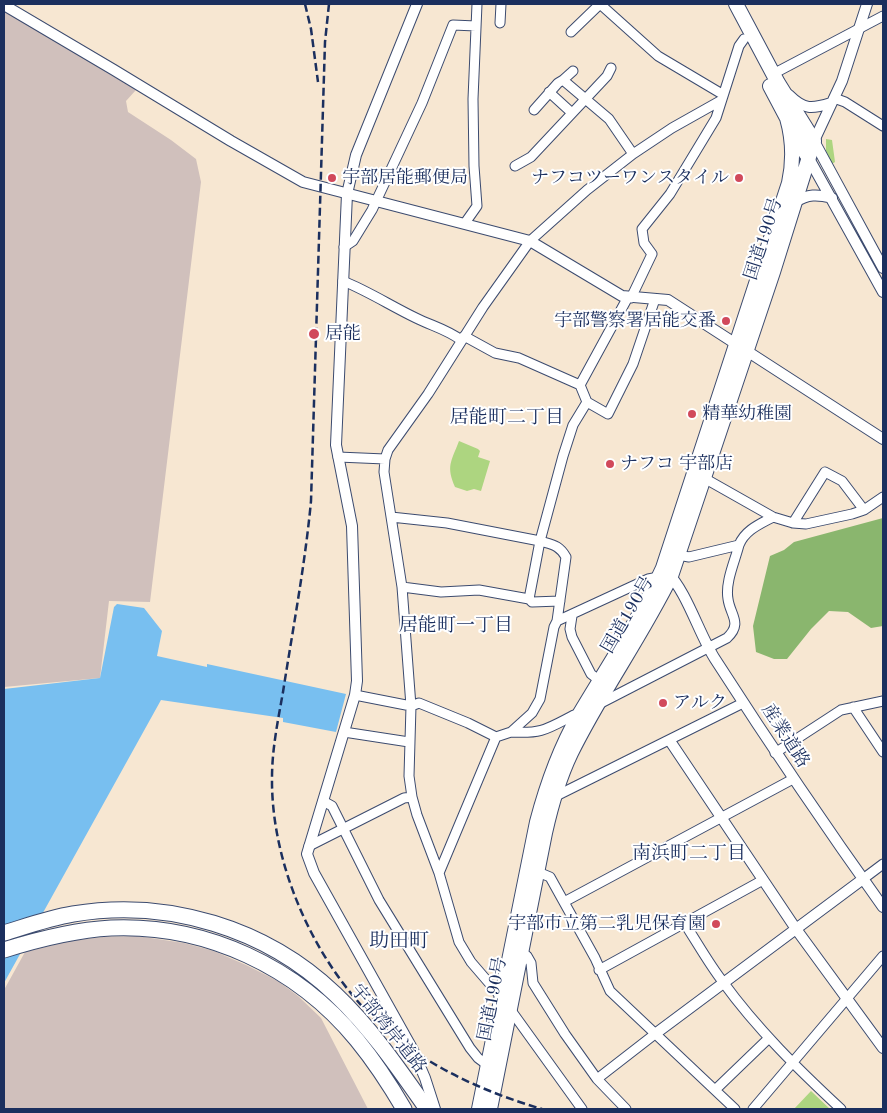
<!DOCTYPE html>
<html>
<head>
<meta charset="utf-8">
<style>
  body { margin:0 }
  #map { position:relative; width:887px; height:1113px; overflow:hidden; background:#f7e7d2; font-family:"Old Standard TT",serif }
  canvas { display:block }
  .frame { position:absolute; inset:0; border:5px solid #1b2f5e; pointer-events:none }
</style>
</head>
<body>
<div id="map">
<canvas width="887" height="1113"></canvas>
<div class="frame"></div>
</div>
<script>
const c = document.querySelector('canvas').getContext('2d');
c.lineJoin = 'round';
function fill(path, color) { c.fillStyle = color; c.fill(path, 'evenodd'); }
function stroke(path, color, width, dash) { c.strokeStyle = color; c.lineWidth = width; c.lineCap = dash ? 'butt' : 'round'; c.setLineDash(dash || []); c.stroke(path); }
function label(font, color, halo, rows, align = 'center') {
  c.font = font + ' "Old Standard TT","Noto Serif JP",serif'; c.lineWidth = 4; c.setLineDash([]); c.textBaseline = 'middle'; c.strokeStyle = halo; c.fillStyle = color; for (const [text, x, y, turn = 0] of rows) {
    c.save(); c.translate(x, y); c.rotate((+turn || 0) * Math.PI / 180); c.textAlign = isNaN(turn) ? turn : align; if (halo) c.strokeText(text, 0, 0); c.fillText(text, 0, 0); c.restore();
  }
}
fill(new Path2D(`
  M4,10L136,90L126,101L128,112L171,140L196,159L201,182L150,602L109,601L100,678L4,687Z
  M137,936L184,943L214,951L246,965L278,981L298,996L321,1018L368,1109H4V990L25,952L69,941L102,937Z`), '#d0c0bc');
fill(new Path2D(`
  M826,139L832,140L835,162L832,164L826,151Z
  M459,441L478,449L480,451L478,457L490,461L481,491L474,489L467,491L455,487C446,466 451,462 459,441Z
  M811,1091L830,1109H794Z`), '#add580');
fill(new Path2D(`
  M883,518V626L871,628L848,612L829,611L811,629L787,659H774L756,652L753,626L770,556L784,550L794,542Z`), '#8ab66e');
fill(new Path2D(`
  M117,604L144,608L162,631L157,656L207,667V664L346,694L336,732L283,722V718L161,700L4,983V689L100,678L114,607Z`), '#78bff0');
const minor = new Path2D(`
  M600,4L658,56L722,94
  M500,23L501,4
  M571,32L600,4
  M773,74L883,16
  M563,80L609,119L633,154
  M549,92L572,113
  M834,98L845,102L883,126
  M534,110L558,83L563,80L573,71
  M515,166L531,157L607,76L611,68
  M465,223L477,206L474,166L473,99L477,4
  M344,247L353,241L372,210L422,103L453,25L476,26
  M343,281C368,291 391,306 416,318C432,326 446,329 461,340
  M631,298L652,254L644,243L642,229L670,194L716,118L739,46L744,39
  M464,336L495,353L519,358L580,385L587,402L608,414L633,364L655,299
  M580,385L628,297
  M338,457L385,459
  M704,478L773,517L793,523L806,524L852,514L864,510L883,497
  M391,517L447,523L540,541C553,545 559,545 566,557L557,621L554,627L540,699L532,713L511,732L496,737L439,873
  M793,523L825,472L842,481L864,510
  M678,555L689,557L739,545
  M402,587L441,592L479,590L529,599L532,602L560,601
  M529,599L540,541L563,456L573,425L587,402
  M572,616L570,629L572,637L591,674L600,681
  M557,621L648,579L659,577
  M355,695L411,706L419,703L468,723L496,737
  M599,704L727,638C743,623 730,615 728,599C725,582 735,561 739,545C745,530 760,524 773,517
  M853,707L883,752
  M344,732L409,742
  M511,732C542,734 547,729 574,715H579
  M775,753L841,710L883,701
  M554,797L743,703
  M323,801L332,806L379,900L470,1048L478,1058L490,1067
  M309,846L404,798L412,797
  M533,870L550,877L595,958L610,991L735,1109
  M863,879L883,864
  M564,902L793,779
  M685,924C698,944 709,964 723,982C757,1029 799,1070 841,1109
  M521,952L527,956L531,963L533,983L565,1034L597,1079L626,1109
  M599,970L763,880
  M597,1079L655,1034
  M715,1090L769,1038
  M582,1109L502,998L471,962L459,942L439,873L417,815L412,797L409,776L411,706L402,587L384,472L385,459L388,450L428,394L483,307L530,241L587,190L633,154L672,128L720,101
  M753,1109L883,956`);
const tertiary = new Path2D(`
  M417,4L356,155L347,194L336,445L352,526L357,681L355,695L307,854L314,873L413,1050L425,1078L435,1109
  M867,4L842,81L814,141L883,268
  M4,5L114,70L231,141L303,182L530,241L622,296L668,300L883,439
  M789,95C804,110 812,109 831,103
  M807,155L883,292
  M795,202C808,194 817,194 832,198
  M667,572C687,592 699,634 715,659C769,743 825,826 883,907
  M670,741L796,929L883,1048
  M655,1034L863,879`);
const trunk = new Path2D(`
  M770,86L806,154
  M479,1109L537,822C547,784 560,748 579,715C608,666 640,619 663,568L789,183C794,160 793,139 787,118
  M490,1109L545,833C551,806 559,778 571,753C601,692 641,637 671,576L773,272L814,141L778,83L736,4`);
const motorway = new Path2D(`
  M4,933C27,926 49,918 73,914C167,898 266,928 335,994C371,1028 399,1069 427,1109
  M4,950C39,939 74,930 111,928C206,924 297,967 357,1040C375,1062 390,1085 404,1109`);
stroke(minor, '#3c4b6f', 11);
stroke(tertiary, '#3c4b6f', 12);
stroke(trunk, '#3c4b6f', 16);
stroke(motorway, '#3c4b6f', 17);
stroke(minor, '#fff', 9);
stroke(tertiary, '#fff', 10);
stroke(trunk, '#fff', 14);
stroke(motorway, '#fff', 15);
stroke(new Path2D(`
  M305,4L311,29L318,82
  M329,4L325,42L311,501C305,565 293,628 283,692C278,720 272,749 272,778C271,873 323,983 400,1041C442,1073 491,1094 542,1109`), '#1b2f5e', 2.5, [8, 4]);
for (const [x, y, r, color] of [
  [332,178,5,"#d1495b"],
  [739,178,5,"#d1495b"],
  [726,321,5,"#d1495b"],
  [314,334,6,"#d1495b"],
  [692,414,5,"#d1495b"],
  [610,464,5,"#d1495b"],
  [663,703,5,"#d1495b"],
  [716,924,5,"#d1495b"]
]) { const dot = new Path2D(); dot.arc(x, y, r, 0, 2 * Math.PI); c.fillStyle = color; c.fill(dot); stroke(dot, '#fff', 2); }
label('18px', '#1b2f5e', '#fff', [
  ["宇部居能郵便局",342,178],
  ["ナフコツーワンスタイル",729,178,"right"],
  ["宇部警察署居能交番",716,321,"right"],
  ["居能",325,334],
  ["精華幼稚園",702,414],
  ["ナフコ 宇部店",620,464],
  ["アルク",673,703],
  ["宇部市立第二乳児保育園",706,924,"right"]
], 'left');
label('18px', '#1b2f5e', '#fff', [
  ["国道190号",764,239,-72],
  ["国道190号",628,615,-60],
  ["産業道路",785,736,57],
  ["国道190号",493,999,-79],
  ["宇部湾岸道路",388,1029,51]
]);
label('19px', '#1b2f5e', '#fff', [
  ["居能町二丁目",507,418],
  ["居能町一丁目",456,626],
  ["南浜町二丁目",689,854]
]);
label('20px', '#1b2f5e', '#fff', [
  ["助田町",399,942]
]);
</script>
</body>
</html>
